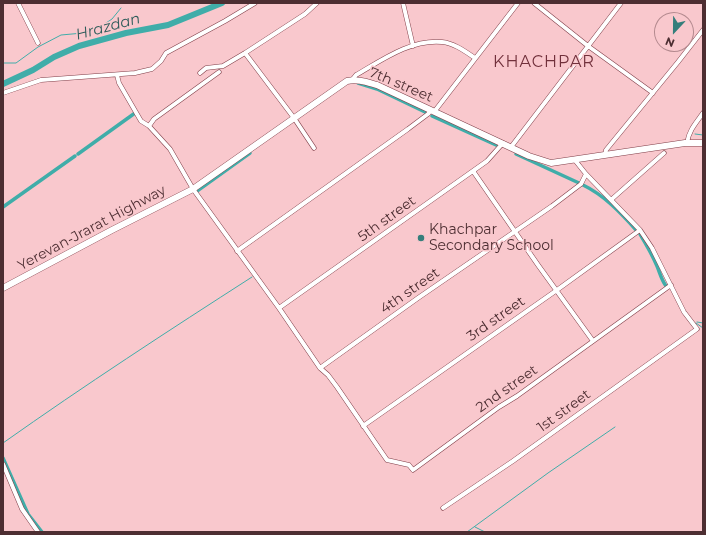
<!DOCTYPE html>
<html>
<head>
<meta charset="utf-8">
<style>
  body { margin:0 }
  #map { position:relative; width:706px; height:535px; overflow:hidden; background:#f9c8cd; font-family:Montserrat,sans-serif }
  canvas { display:block }
  .frame { position:absolute; inset:0; border:4px solid #4d2e32; pointer-events:none }
  .north { position:absolute; left:654px; top:12px; width:40px; height:40px; box-sizing:border-box; background:#f9c8cd; border:1px solid #b48a8f; border-radius:50%; rotate:202deg; font-size:11px; font-weight:700; line-height:16px; text-align:center; color:#4d2e32 }
  .north::after { content:''; display:block; margin:auto; width:14px; height:18px; background:#357e7b; clip-path:polygon(50% 0,100% 100%,50% 72%,0 100%) }
</style>
</head>
<body>
<div id="map">
<canvas width="706" height="535"></canvas>
<div class="frame"></div>
<div class="north">N</div>
</div>
<script>
const c = document.querySelector('canvas').getContext('2d');
c.lineJoin = 'round';
function stroke(path, color, width, dash) { c.strokeStyle = color; c.lineWidth = width; c.lineCap = dash ? 'butt' : 'round'; c.setLineDash(dash || []); c.stroke(path); }
function label(font, color, halo, rows, align = 'center') {
  c.font = font + ' Montserrat,sans-serif'; c.lineWidth = 3; c.setLineDash([]); c.textBaseline = 'middle'; c.strokeStyle = halo; c.fillStyle = color; for (const [text, x, y, turn = 0] of rows) {
    c.save(); c.translate(x, y); c.rotate((+turn || 0) * Math.PI / 180); c.textAlign = isNaN(turn) ? turn : align; if (halo) c.strokeText(text, 0, 0); c.fillText(text, 0, 0); c.restore();
  }
}
stroke(new Path2D(`
  M3,63H16L38,47L61,35L83,33L100,27L112,19L121,8
  M695,134L703,135
  M697,322L703,323
  M696,323L703,328
  M3,443C85,385 168,331 252,277
  M475,527L485,532
  M467,532L548,473L615,427`), '#40ada9', 1);
stroke(new Path2D(`
  M358,83L377,89L425,112
  M432,116L496,145
  M78,154L135,113
  M516,154L579,183
  M583,185C604,195 621,213 637,231
  M197,191L250,153
  M3,207L75,156
  M640,234C646,244 652,254 657,266C660,273 661,279 666,286
  M3,458L28,514L42,532`), '#40ada9', 3.5);
stroke(new Path2D(`
  M3,84L33,70L54,57L79,46L126,33L168,25L222,3`), '#40ada9', 6);
const street = new Path2D(`
  M18,3L38,43
  M403,3L413,46
  M534,3L588,46L653,93
  M245,53L294,118L314,148
  M200,73L206,68L223,66L245,53L305,14L317,3
  M117,75L119,83L141,121L149,126L170,149L193,189L279,308L320,368L328,375L337,387L387,460L409,465L413,470L499,407L517,396L671,285
  M352,80L356,75C382,60 411,39 442,42C454,43 466,52 475,58
  M3,93L41,80L135,73L152,69L161,61L166,53L225,21L255,3
  M434,112L518,3
  M149,126L154,119L219,72
  M687,143C689,130 696,123 703,113
  M511,147L621,3
  M605,155L606,150L678,62L703,30
  M473,171L538,265L593,341
  M612,199L664,153
  M237,251L408,129L428,114L431,110
  M279,308L487,161L503,143
  M320,368L418,298L552,206L581,184L586,174
  M363,426L557,290L640,230
  M3,464L22,509L38,532
  M443,508L513,461L697,329L684,312L652,248L640,230L586,174L574,159`);
const secondary = new Path2D(`
  M3,288L112,230L193,189L347,81C358,79 366,82 377,85L529,156L551,163L685,143H703`);
stroke(street, '#803e48', 5);
stroke(secondary, '#803e48', 7);
stroke(street, '#fff', 4);
stroke(secondary, '#fff', 6);
for (const [x, y, r, color] of [
  [421,238,4,"#357e7b"]
]) { const dot = new Path2D(); dot.arc(x, y, r, 0, 2 * Math.PI); c.fillStyle = color; c.fill(dot); stroke(dot, '#f9c8cd', 1.5); }
label('14px', '#4d2e32', '#f9c8cd', [
  ["7th street",401,85,23],
  ["5th street",387,219,-36],
  ["Yerevan-Jrarat Highway",92,228,-28],
  ["4th street",410,291,-35],
  ["3rd street",496,319,-35],
  ["2nd street",507,389,-35],
  ["1st street",564,411,-36]
]);
label('14px', '#4d2e32', '#f9c8cd', [
  ["Khachpar",429,230],
  ["Secondary School",429,246]
], 'left');
label('italic 15px', '#2d5b59', '#f9c8cd', [
  ["Hrazdan",108,27,-15]
]);
c.letterSpacing = '1px';
label('16px', '#71303b', '#f9c8cd', [
  ["KHACHPAR",544,62]
]);
c.letterSpacing = '0px';
</script>
</body>
</html>
